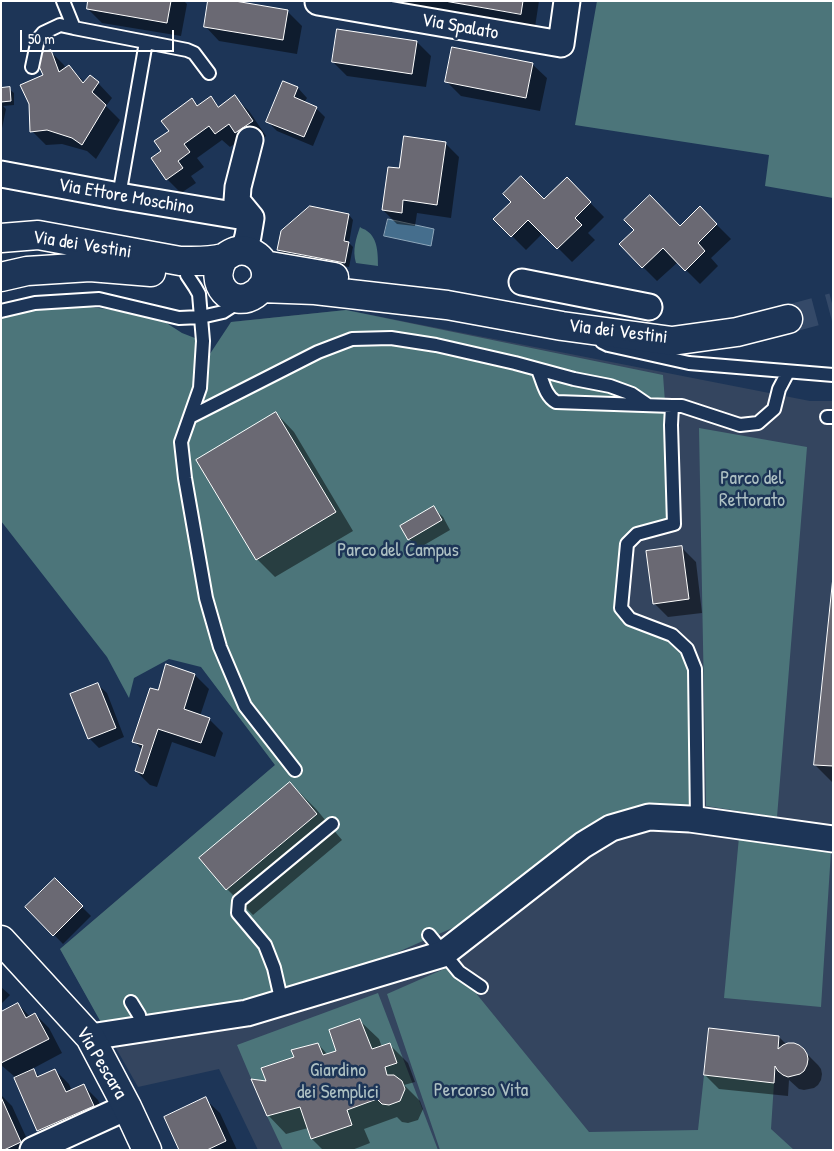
<!DOCTYPE html>
<html>
<head>
<meta charset="utf-8">
<style>
  body { margin:0 }
  #map { position:relative; width:834px; height:1151px; overflow:hidden; background:#1d3557; font-family:"Patrick Hand",sans-serif }
  canvas { display:block }
  .frame { position:absolute; inset:0; border:2px solid #fff; pointer-events:none }
  .scale { position:absolute; left:20px; top:30px; width:154px; height:22px; box-sizing:border-box; border:2px solid #fff; border-top:0; padding-left:6px; font-size:15px; line-height:18px; white-space:nowrap; color:#fff; -webkit-text-stroke:4px #1d3557; paint-order:stroke }
</style>
</head>
<body>
<div id="map">
<canvas width="834" height="1151"></canvas>
<div class="frame"></div>
<div class="scale">50 m</div>
</div>
<script>
const c = document.querySelector('canvas').getContext('2d');
c.lineJoin = 'round';
function fill(path, color) { c.fillStyle = color; c.fill(path, 'evenodd'); }
function stroke(path, color, width, dash) { c.strokeStyle = color; c.lineWidth = width; c.lineCap = dash ? 'butt' : 'round'; c.setLineDash(dash || []); c.stroke(path); }
function label(font, color, halo, rows, align = 'center') {
  c.font = font + ' "Patrick Hand",sans-serif'; c.lineWidth = 5; c.setLineDash([]); c.textBaseline = 'middle'; c.strokeStyle = halo; c.fillStyle = color; for (const [text, x, y, turn = 0] of rows) {
    c.save(); c.translate(x, y); c.rotate((+turn || 0) * Math.PI / 180); c.textAlign = isNaN(turn) ? turn : align; if (halo) c.strokeText(text, 0, 0); c.fillText(text, 0, 0); c.restore();
  }
}
fill(new Path2D(`
  M346,310L810,401H833V1150H258L219,1069L138,1087L60,949L275,765L165,618L231,322Z`), '#34455f');
fill(new Path2D(`
  M597,1H833V198L765,186L769,155L575,125Z
  M360,227C362,229 365,229 367,231C378,238 378,255 378,266L356,263C352,250 356,239 360,227Z
  M75,305L106,309L146,316L165,322L182,333L200,340L194,378L231,322L346,310L663,375L674,524L627,544L621,608L687,649L697,820L649,817L583,845L457,926L282,1003L103,1026L60,949L275,765L201,667L169,659L134,678L129,698L107,657L1,521V314L23,310Z
  M699,428L807,447L777,817L706,806Z
  M739,837L831,851L821,1007L724,998Z
  M453,965L589,1132L698,1130L704,1075L774,1083L771,1129L794,1150H440L387,994Z
  M378,993L438,1150H283L267,1116L237,1045Z`), '#4c757a');
const water = new Path2D(`
  M388,219L434,229L431,246L384,236Z`);
fill(water, '#456e8d');
stroke(water, '#8fa8bb', 1);
fill(new Path2D(`
  M89,1H184L187,4L181,36L102,23L88,9Z
  M378,1H539L535,27Z
  M288,12L302,26L297,54L219,41L205,26Z
  M417,42L431,56L426,87L347,76L333,62Z
  M50,51L64,65L66,69L69,66L85,83H98L112,98L106,106L120,120L96,159L87,151L62,144L46,145L32,131Z
  M532,64L547,78L540,111L461,96L447,82Z
  M284,82L298,88L307,98L304,103L316,108L325,117L313,146L277,131L267,121Z
  M1,89H9L14,93V105L3,106L6,109L1,133Z
  M234,97L249,111L266,136L250,147L242,139L230,147L222,140L197,158L204,167L191,176L196,183L181,193L167,179L163,151L170,131L192,100L199,106L210,98L220,108Z
  M445,143L459,157L451,218L417,213L415,226L397,224L383,210L400,170Z
  M567,179L604,217L588,233L595,240L572,262L543,233L526,250L495,219L544,201Z
  M700,208L731,239L711,258L718,266L700,284L678,262L657,281L620,244L635,230L680,227Z
  M349,215L353,220L349,243L353,247L349,267L283,254L278,250Z
  M276,413L294,432L353,531L275,577L257,559Z
  M434,508L443,517L450,530L419,548L409,539Z
  M682,548L696,562L702,613L668,617L654,603Z
  M833,588V783L815,765Z
  M167,666L195,675L209,689L200,716L209,719L223,733L215,757L172,742L157,787L150,785L136,771L143,751L134,741L159,692Z
  M97,684L107,693L124,737L99,748L89,738Z
  M290,783L316,809L342,840L253,915L227,889Z
  M55,880L91,916L63,944L27,907Z
  M1,987L10,995L1,1004Z
  M18,1004L30,1017L35,1014L49,1028L62,1053L32,1069L40,1077L55,1070L69,1084L72,1091L83,1085L98,1100L107,1121L53,1145L39,1131L15,1077L1,1065V1013Z
  M360,1021L379,1039L382,1047L390,1045L408,1063L415,1082L404,1085L420,1101L423,1109L418,1120L408,1123L402,1122L397,1117L364,1129L370,1143L352,1150H323L312,1139L308,1128L286,1134L268,1115L267,1082L295,1058L318,1044L328,1055L338,1051Z
  M779,1037L787,1045L803,1050L818,1065L821,1069L822,1074L821,1080L818,1085L814,1088L804,1090L799,1089L789,1080L788,1096L719,1089L705,1075Z
  M1,1095L12,1106L32,1150H1Z
  M205,1099L220,1113L237,1150H181Z`), '#0007');
const building = new Path2D(`
  M88,1H171L167,23L87,9Z
  M208,1H235L288,10L283,40L204,27Z
  M445,1H523L521,14Z
  M337,29L417,41L412,74L332,62Z
  M452,47L533,63L526,98L445,82Z
  M51,50L59,72L69,65L83,83L90,75L99,82L92,92L106,105L82,145L72,138L47,130L30,132L29,104L20,85L43,75L34,55Z
  M283,81L298,87L294,97L317,107L304,137L266,122Z
  M10,87L11,101L1,102V88Z
  M235,95L253,121L235,133L229,124L215,134L209,126L184,144L190,152L178,161L183,168L166,180L151,158L161,151L154,141L169,131L161,121L192,98L197,106L211,96L218,107Z
  M404,136L446,142L437,205L403,200L402,213L382,210L388,167L399,168Z
  M521,176L544,199L567,177L591,202L575,218L582,225L557,249L528,220L511,237L493,219L511,202L503,194Z
  M650,195L680,226L700,206L717,224L698,243L705,251L685,271L663,248L642,268L619,244L634,230L624,220Z
  M310,206L349,214L344,241L349,242L345,263L277,250L281,231Z
  M276,412L336,512L256,560L196,460Z
  M434,506L442,520L408,540L400,526Z
  M682,546L689,599L653,604L646,551Z
  M833,577V766L814,765Z
  M166,664L195,674L184,709L210,718L201,743L158,729L143,774L135,771L143,745L132,742L150,688L158,690Z
  M98,683L116,728L88,739L70,694Z
  M290,782L317,814L226,890L199,858Z
  M55,878L83,906L53,936L25,907Z
  M18,1003L26,1018L35,1013L49,1039L1,1063V1012Z
  M360,1019L372,1049L390,1043L397,1063L385,1067L387,1075H394L402,1081L405,1089L400,1101L389,1105L382,1104L377,1099L347,1110L352,1125L311,1139L300,1107L267,1116L251,1079L266,1081L261,1068L294,1057L291,1050L318,1043L323,1055L336,1051L329,1030Z
  M709,1028L779,1036L778,1049L783,1045L788,1043H794L799,1045L804,1049L807,1054L808,1059L807,1065L804,1071L800,1074L788,1077L783,1075L778,1071L775,1066L774,1083L704,1075Z
  M34,1069L37,1077L55,1069L66,1092L84,1084L94,1106L37,1131L14,1078Z
  M1,1097L21,1142L4,1150H1Z
  M206,1097L226,1141L207,1150H179L164,1117Z`);
fill(building, '#6a6973');
stroke(building, '#fff', 1);
stroke(new Path2D(`
  M788,319L833,307`), '#344968', 28, [28, 14]);
const service = new Path2D(`
  M63,1L74,28L146,42L119,196
  M146,42L187,50L194,53L209,73
  M32,67L38,39L43,33L60,25L74,28
  M187,275L195,287L199,294L203,341L200,388L181,442L185,478L206,598L220,647L245,706L295,770
  M1,311L35,303L99,299L179,318L201,317L223,312L234,305L240,299
  M602,342L608,345L689,363L833,375
  M538,370C543,381 545,396 556,402L672,406
  M190,417L318,352L352,339L391,338L436,345L515,363L574,379L610,386L632,394L648,405
  M827,417H833
  M697,820L695,669L687,649L672,635L630,619L621,608L627,544L637,534L674,524L671,425L672,406H682L740,425L758,423L774,409L779,389L788,372
  M429,935L459,972L481,987
  M131,1002L139,1015L142,1029
  M282,1003L274,968L265,945L238,913L239,901L332,824`);
const minor = new Path2D(`
  M319,1L318,2L561,44L567,1
  M250,140L238,187L237,201L251,218
  M1,174L119,196L251,218L248,236L244,251
  M522,282L649,307
  M90,1037L247,1013L443,954L583,845L611,828L649,817L690,819L833,839
  M33,1150L127,1107`);
const tertiary = new Path2D(`
  M1,940L90,1037L127,1107L147,1150`);
const primary = new Path2D(`
  M1,238L38,235L180,261C194,261 210,262 223,258C228,256 231,252 237,251C251,248 266,259 266,275C266,283 261,290 255,294C232,310 207,283 224,258
  M264,265L334,277
  M1,277L27,271L90,267L151,272
  M261,288L315,290L447,305L562,326L672,341L737,332L788,319`);
stroke(service, '#fff', 16);
stroke(minor, '#fff', 29);
stroke(tertiary, '#fff', 31);
stroke(primary, '#fff', 31);
stroke(service, '#1d3557', 12);
stroke(minor, '#1d3557', 25);
stroke(tertiary, '#1d3557', 28);
stroke(primary, '#1d3557', 28);
label('19px', '#fff', '#1d3557', [
  ["Via Spalato",460,27,10],
  ["Via Ettore Moschino",126,197,10],
  ["Via dei Vestini",82,245,9],
  ["Via dei Vestini",618,332,7],
  ["Via Pescara",101,1063,59]
]);
label('19px', '#aec1c3', '#1d3557', [
  ["Parco del",752,479],
  ["Rettorato",752,501],
  ["Parco del Campus",398,551],
  ["Giardino",338,1071],
  ["dei Semplici",338,1093],
  ["Percorso Vita",481,1091]
]);
</script>
</body>
</html>
